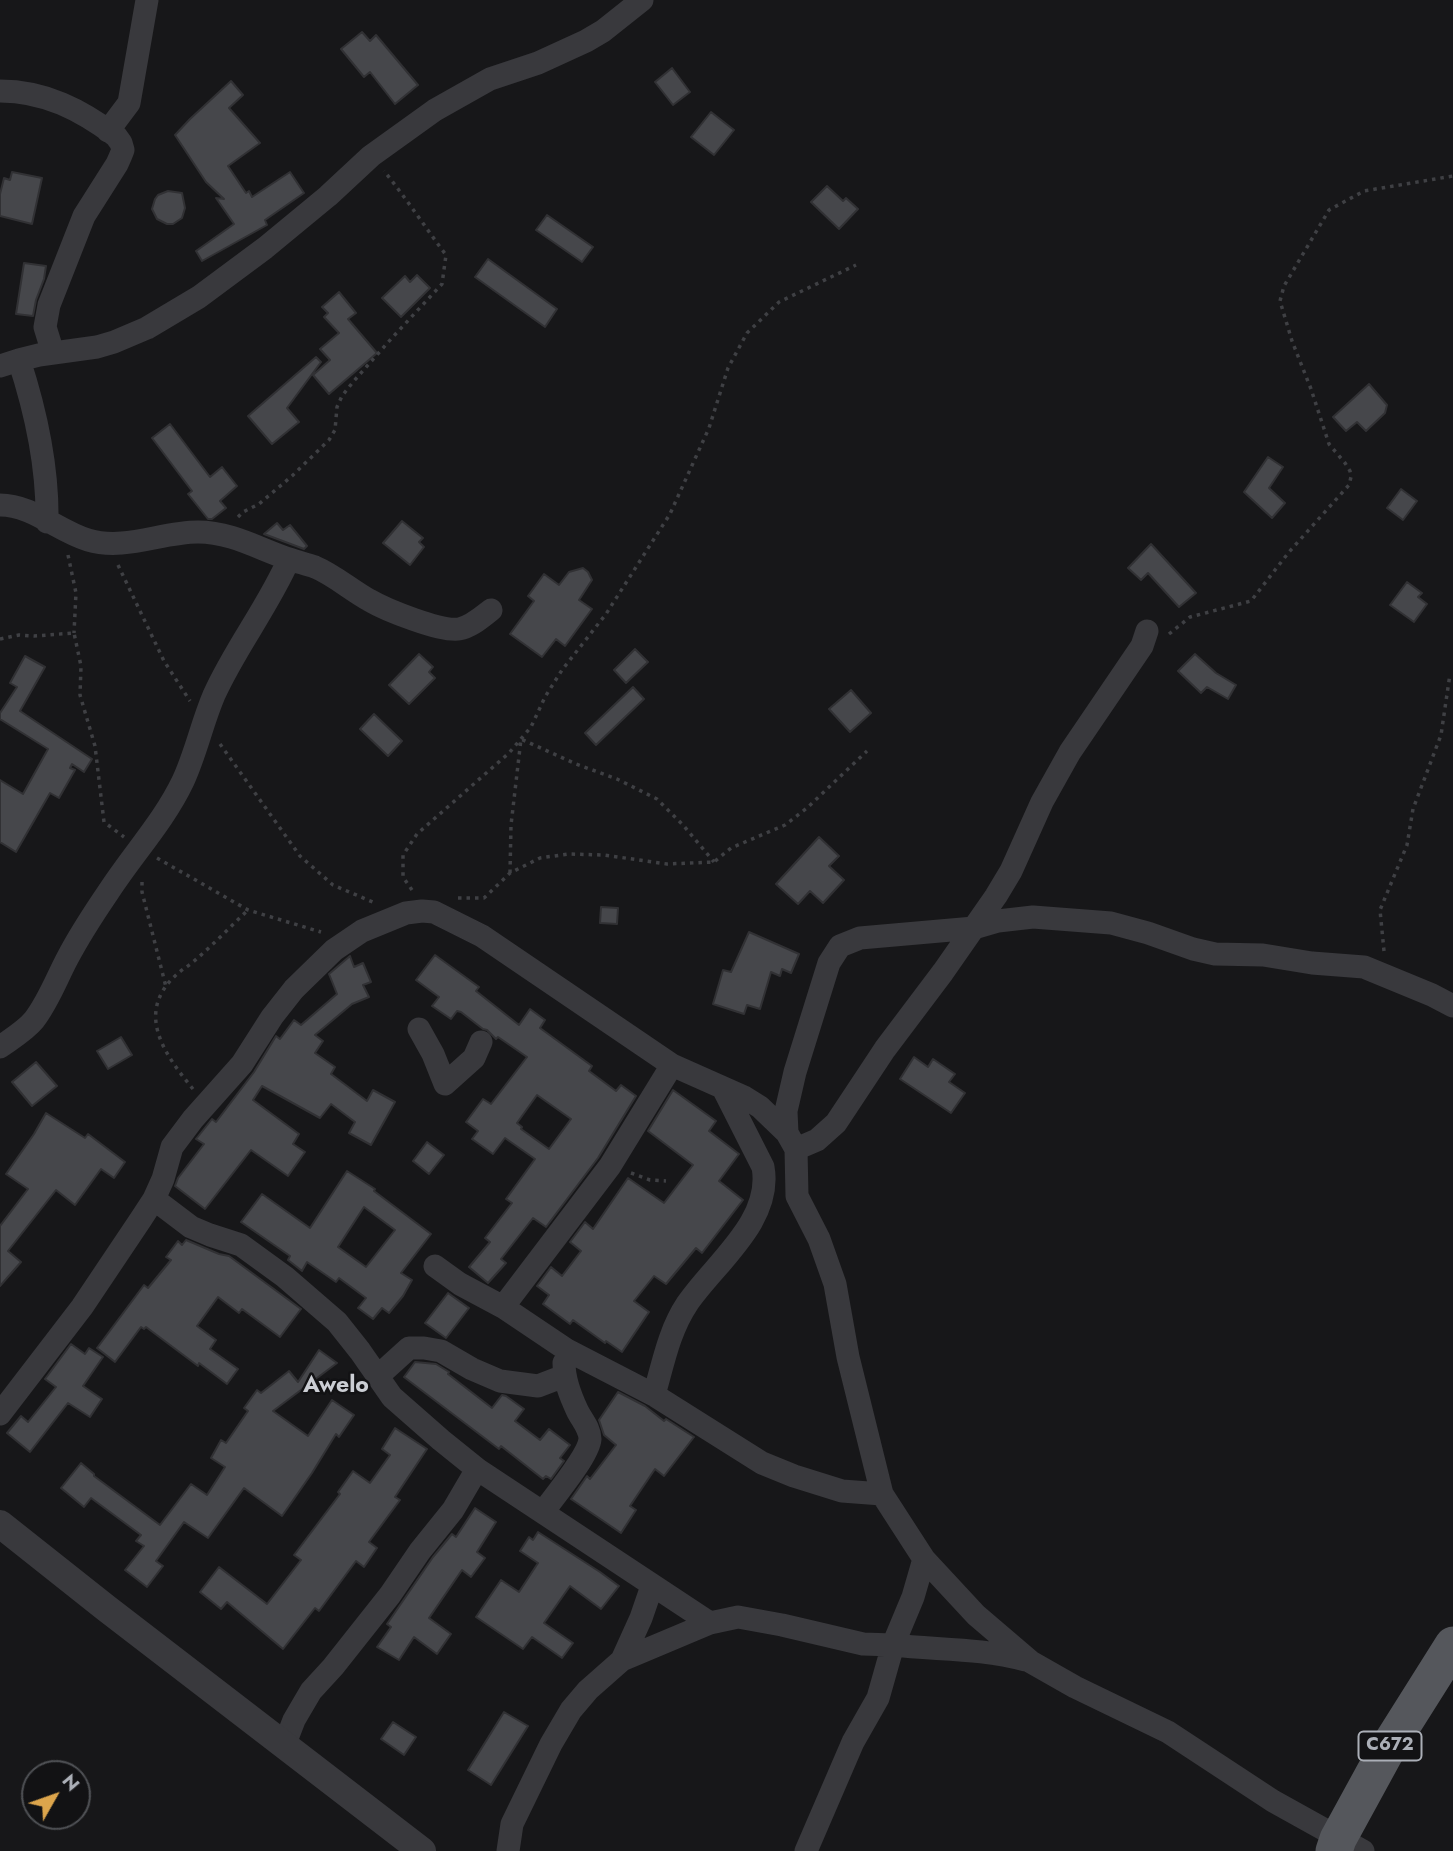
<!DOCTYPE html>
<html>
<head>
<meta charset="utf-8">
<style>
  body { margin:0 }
  #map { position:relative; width:1453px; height:1851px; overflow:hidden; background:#171719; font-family:Jost,sans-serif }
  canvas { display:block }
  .north { position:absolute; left:21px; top:1760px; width:70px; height:70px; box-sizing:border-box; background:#121214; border:2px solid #4f5155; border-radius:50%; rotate:50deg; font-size:19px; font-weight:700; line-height:28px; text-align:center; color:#abafb7 }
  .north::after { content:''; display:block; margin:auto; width:24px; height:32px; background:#dca54c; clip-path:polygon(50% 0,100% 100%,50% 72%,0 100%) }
</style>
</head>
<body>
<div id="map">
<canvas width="1453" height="1851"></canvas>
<div class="north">N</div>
</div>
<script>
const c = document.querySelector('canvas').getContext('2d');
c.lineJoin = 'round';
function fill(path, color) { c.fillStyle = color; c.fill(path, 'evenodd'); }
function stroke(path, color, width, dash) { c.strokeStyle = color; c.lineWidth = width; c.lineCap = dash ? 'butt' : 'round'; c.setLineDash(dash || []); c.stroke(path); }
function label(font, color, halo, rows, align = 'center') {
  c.font = font + ' Jost,sans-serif'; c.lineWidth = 5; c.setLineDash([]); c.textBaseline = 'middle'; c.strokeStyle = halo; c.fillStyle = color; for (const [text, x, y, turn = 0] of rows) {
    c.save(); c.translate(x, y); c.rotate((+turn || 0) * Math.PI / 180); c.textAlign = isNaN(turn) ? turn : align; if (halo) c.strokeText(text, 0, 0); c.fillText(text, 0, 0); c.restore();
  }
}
const building = new Path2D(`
  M362,32L370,41L376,35L418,85L395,104L370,72L364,77L341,49Z
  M672,68L690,92L673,105L655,82Z
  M231,81L243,95L229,108L260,143L228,166L246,193L249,191L252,197L290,172L304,193L265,220L267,225L202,261L196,251L234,224L216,198L224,199L206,182L175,135L190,119Z
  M711,112L734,130L714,155L691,137Z
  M12,172L42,178L32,224L0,216V194L4,178L10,180Z
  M827,186L843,201L846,198L858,209L839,229L811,202Z
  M168,191L182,193L185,208L182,218L173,224H167L157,219L152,209L155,199L158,195Z
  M547,215L593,247L582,262L536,230Z
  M488,259L557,309L545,327L475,277Z
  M24,263L46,266L44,279L36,300L33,316L16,314Z
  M417,275L430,288L401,317L382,298L405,276L410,282Z
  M339,292L356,313L348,319L377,353L329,394L313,375L330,360L320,349L339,333L324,317L328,313L322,307Z
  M316,357L321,362L287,408L299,422L272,444L248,416Z
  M1369,384L1387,405L1385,413L1366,431L1357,422L1346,431L1333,417Z
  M170,424L210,477L222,467L237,486L220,501L226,508L212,519H208L188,494L192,491L152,438Z
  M1268,457L1283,467L1269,488L1285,503L1272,518L1244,492Z
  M1401,489L1417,501L1403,520L1387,508Z
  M402,521L423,538L419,542L424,547L410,565L383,543Z
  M277,523L283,530L290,525L307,546L304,549L264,534Z
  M1151,544L1196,593L1179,607L1148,573L1141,580L1128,568Z
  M583,568L588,572L592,580L579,600L592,609L565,646L556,639L542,657L510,634L534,601L528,596L544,574L559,585L569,572Z
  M1407,582L1422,593L1418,597L1427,604L1414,622L1390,605Z
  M635,649L648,662L626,683L614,670Z
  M419,654L433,667L429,672L435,678L409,704L389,685Z
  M1195,654L1216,673L1236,685L1228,699L1207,687L1201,693L1178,671Z
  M25,656L45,667L20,711L92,759L84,772L72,764L70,768L75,770L59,798L50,793L16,852L0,842V780L23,794L48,749L0,719V713L17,687L10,683Z
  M633,687L644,699L596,745L585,733Z
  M851,690L871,713L850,732L829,709Z
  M374,714L402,741L388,756L360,729Z
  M819,837L839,856L829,866L844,880L823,903L810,891L798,904L776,884Z
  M601,907L618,908L617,924L600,923Z
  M749,932L799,954L791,973L782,969L780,976L771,972L760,1009L747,1005L744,1014L713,1004L723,970L731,972Z
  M435,955L479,987L476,991L519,1025L530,1009L545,1020L540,1028L592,1066L589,1071L616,1091L621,1085L636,1096L598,1158L546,1227L533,1218L501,1259L506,1263L488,1283L469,1267L490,1242L485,1238L512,1203L506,1199L535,1159L505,1138L493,1154L472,1139L478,1131L466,1122L483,1099L491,1104L527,1057L498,1037L496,1039L487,1030L483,1029L461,1012L457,1011L451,1019L432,1006L439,997L416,980ZM537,1095L571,1119L549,1149L521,1129L522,1127L517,1123Z
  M350,956L354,967L363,963L371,982L363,985L369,997L352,1004L315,1035L323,1041L315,1053L335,1067L331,1074L367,1101L373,1090L395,1102L371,1145L349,1133L355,1122L331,1104L320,1118L262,1086L253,1100L299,1134L293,1144L305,1152L288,1176L251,1150L205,1209L175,1186L178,1178L204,1144L196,1139L212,1119L216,1122L254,1072L276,1036L280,1039L294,1020L301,1025L337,994L329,974Z
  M121,1037L132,1055L108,1069L97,1051Z
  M914,1057L928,1067L933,1059L955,1074L949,1082L965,1093L951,1113L900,1079Z
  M36,1062L57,1086L32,1106L12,1082Z
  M673,1090L716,1121L709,1131L739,1154L719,1181L743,1200L702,1253L696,1248L666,1284L654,1276L634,1301L649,1312L622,1352L606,1341L605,1343L573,1320L570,1324L543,1304L549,1295L537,1286L551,1267L562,1276L581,1251L570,1242L585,1222L593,1229L628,1178L664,1203L693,1165L648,1131Z
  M46,1113L85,1138L88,1134L125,1162L114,1178L101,1169L75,1205L56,1190L8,1251L21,1262L0,1286V1226L28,1189L6,1174L34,1134Z
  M427,1142L444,1155L429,1174L413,1161Z
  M347,1171L375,1189L374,1191L431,1234L401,1273L412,1280L403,1296L389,1313L382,1308L373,1319L358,1308L366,1298L339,1278L336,1282L307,1262L302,1271L288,1260L290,1256L241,1222L262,1194L310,1228ZM364,1207L395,1230L366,1267L338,1247Z
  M186,1240L219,1254L229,1256L301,1309L280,1337L242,1309L239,1313L218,1297L197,1326L216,1340L210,1349L238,1369L227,1384L199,1363L198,1366L146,1327L144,1329L141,1327L115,1362L97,1348L144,1285L148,1288L171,1260L166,1257L178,1241L182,1245Z
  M448,1293L469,1308L446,1338L425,1323Z
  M71,1344L85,1354L89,1348L103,1357L83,1386L102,1399L90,1417L68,1403L30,1452L7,1433L21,1416L28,1422L56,1387L45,1379Z
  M319,1350L337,1363L273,1411L308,1436L332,1400L354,1415L339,1437L336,1434L312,1473L282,1516L244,1488L208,1538L184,1522L156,1561L163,1566L147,1587L125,1570L144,1546L136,1541L141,1535L91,1498L84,1507L61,1488L81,1463L94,1474V1476L160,1525L191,1484L207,1495L225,1467L211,1458L221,1440L226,1443L248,1411L244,1408L257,1390L261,1393L289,1371L298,1382Z
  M415,1362L436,1364L449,1372L448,1374L492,1408L502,1395L506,1396L524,1409L515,1421L540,1440L549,1429L570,1445L560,1458L564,1461L551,1479L546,1476L543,1479L501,1446L499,1449L404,1377Z
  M618,1392L645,1406L664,1421L666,1419L694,1437L664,1476L655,1469L630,1506L636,1510L621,1533L571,1499L587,1476L590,1479L616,1445L604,1435L599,1420Z
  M395,1428L427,1449L395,1497L400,1500L369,1542L377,1548L364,1567L356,1561L319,1611L315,1608L283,1649L227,1602L221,1609L200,1592L219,1567L267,1604L301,1560L294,1555L340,1494L338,1492L353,1471L370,1483L390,1455L382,1449Z
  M475,1508L496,1522L477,1552L485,1558L471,1577L462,1570L429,1618L451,1634L437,1654L414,1637L399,1660L377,1647L391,1627L387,1624L433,1557L452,1534L456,1537Z
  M538,1532L600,1572L619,1586L601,1609L570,1586L544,1623L573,1643L562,1658L532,1637L523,1649L476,1617L501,1580L519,1592L538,1563L520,1551L529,1537L533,1540Z
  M504,1712L528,1726L491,1785L468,1770Z
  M393,1722L416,1737L404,1755L381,1739Z`);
fill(building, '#46474b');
stroke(building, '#313134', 2);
stroke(new Path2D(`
  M238,517L243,512L259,504L292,476L329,440L335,430L337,407L342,396L353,382L391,339L442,284L446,255C425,227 406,198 384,171
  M68,555L76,593L74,633
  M118,565L164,661L190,701
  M1169,634L1190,617L1251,601L1289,552L1349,485L1351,477L1350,471L1345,463L1329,444L1311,389L1292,341L1280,301L1284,286L1329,210L1364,191L1453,176
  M0,639L19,635L34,636L74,633L81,666L80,695L95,746L104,822L124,837
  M220,744L300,856L333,885L375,903
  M157,858L248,910L321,932
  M510,873L511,825L521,739L576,764L617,779L657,799L683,825L714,862
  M142,882V892L166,987
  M412,890L403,877V855L417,834L509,753L531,727L545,697L562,670L606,614L670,514L709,428L728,368L747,333L779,302L856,265
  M458,898H484L510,873L540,858L568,854L604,855L667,864L714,862L731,848L785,825L807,808L867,751
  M1384,951L1380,910L1407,845L1413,809L1441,735L1450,674
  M193,1089C165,1055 135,1014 175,976C181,970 187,967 193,962C212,946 230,927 248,910
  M631,1173L650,1180L666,1181`), '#3f4044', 3.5, [3.5, 5]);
stroke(new Path2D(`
  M0,91C45,91 81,110 116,136L121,143L123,150L121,155L117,164L84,216L49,305L45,327L53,353
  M108,131L129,103L147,0
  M19,360L39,355L97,347L114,342L147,328L199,297L265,248L328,196L371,156L435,110L490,79L538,63L586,41L603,31L642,0
  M0,366L19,360C36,412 48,467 47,522
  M0,505C32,505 58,531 88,540C125,551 161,532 198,532C231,532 259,549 289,559C298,562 306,564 315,567C334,575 351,590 369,600C386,610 441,632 459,629C471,627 482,617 491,610
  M419,1029L433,1054L445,1084L474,1058L481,1042
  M0,1047C11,1039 25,1031 34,1020C48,1002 56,980 67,959C79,936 94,913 109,891C133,854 164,821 183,781C196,753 202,723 214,695C235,648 268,607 289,559
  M787,1133L786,1111L795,1072L829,963L840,946L860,938L974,928L998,921L1033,917L1111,923L1148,933L1193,949L1215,954L1263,955L1312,963L1364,967L1432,995L1453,1006
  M796,1149L817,1140L836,1123L885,1049L943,972L996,896L1011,871L1042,802L1070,752L1142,646L1147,631
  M154,1199L191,1227L210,1235L241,1245L285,1277L337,1322L360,1351L392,1397L441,1440L477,1469L710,1623
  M435,1266L460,1284L503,1307L567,1350L654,1395L762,1463L794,1476L842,1491L882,1494
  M503,1307L610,1166L672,1065
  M377,1377L409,1348H424L441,1351L472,1369L500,1381L538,1386L564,1376
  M654,1395C663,1364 669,1331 687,1304C714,1264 773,1221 763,1167L723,1088
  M0,1414L82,1307L141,1219L154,1199L163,1179L172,1147L193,1119L242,1064L272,1017L294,989L334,950L362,931L406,913L422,911L434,912L482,936L672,1065L744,1097L760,1107L787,1133L796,1149L797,1196L819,1239L835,1284L848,1357L882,1494L924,1559L976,1615L1031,1662L1075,1687L1168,1732L1273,1801L1363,1851
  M543,1512C554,1497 589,1455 590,1439C590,1428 581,1419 577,1410C570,1395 564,1380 564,1363
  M622,1660L641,1618L652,1586
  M284,1746L294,1720L311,1691L333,1667L390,1595L420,1551L453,1510L477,1469
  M508,1851L512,1824L551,1744L571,1710L588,1690L622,1660L710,1623L738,1617L782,1625L863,1644L893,1645L913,1597L924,1559
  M806,1851L853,1742L878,1698L893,1645C937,1650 981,1648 1025,1660`), '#39393d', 23);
stroke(new Path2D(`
  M0,1524L106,1608L422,1851`), '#39393d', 28);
stroke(new Path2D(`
  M1334,1851L1338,1839L1385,1753L1453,1645`), '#55575c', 37);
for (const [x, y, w] of [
  [1390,1746,63]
]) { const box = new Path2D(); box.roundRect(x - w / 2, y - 14.5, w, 29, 5); c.fillStyle = '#121214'; c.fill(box); stroke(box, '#abafb7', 2); }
label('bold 18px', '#abafb7', null, [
  ["C672",1390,1746]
]);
label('bold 23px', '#cbced4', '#121214', [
  ["Awelo",336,1386]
]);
</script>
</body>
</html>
